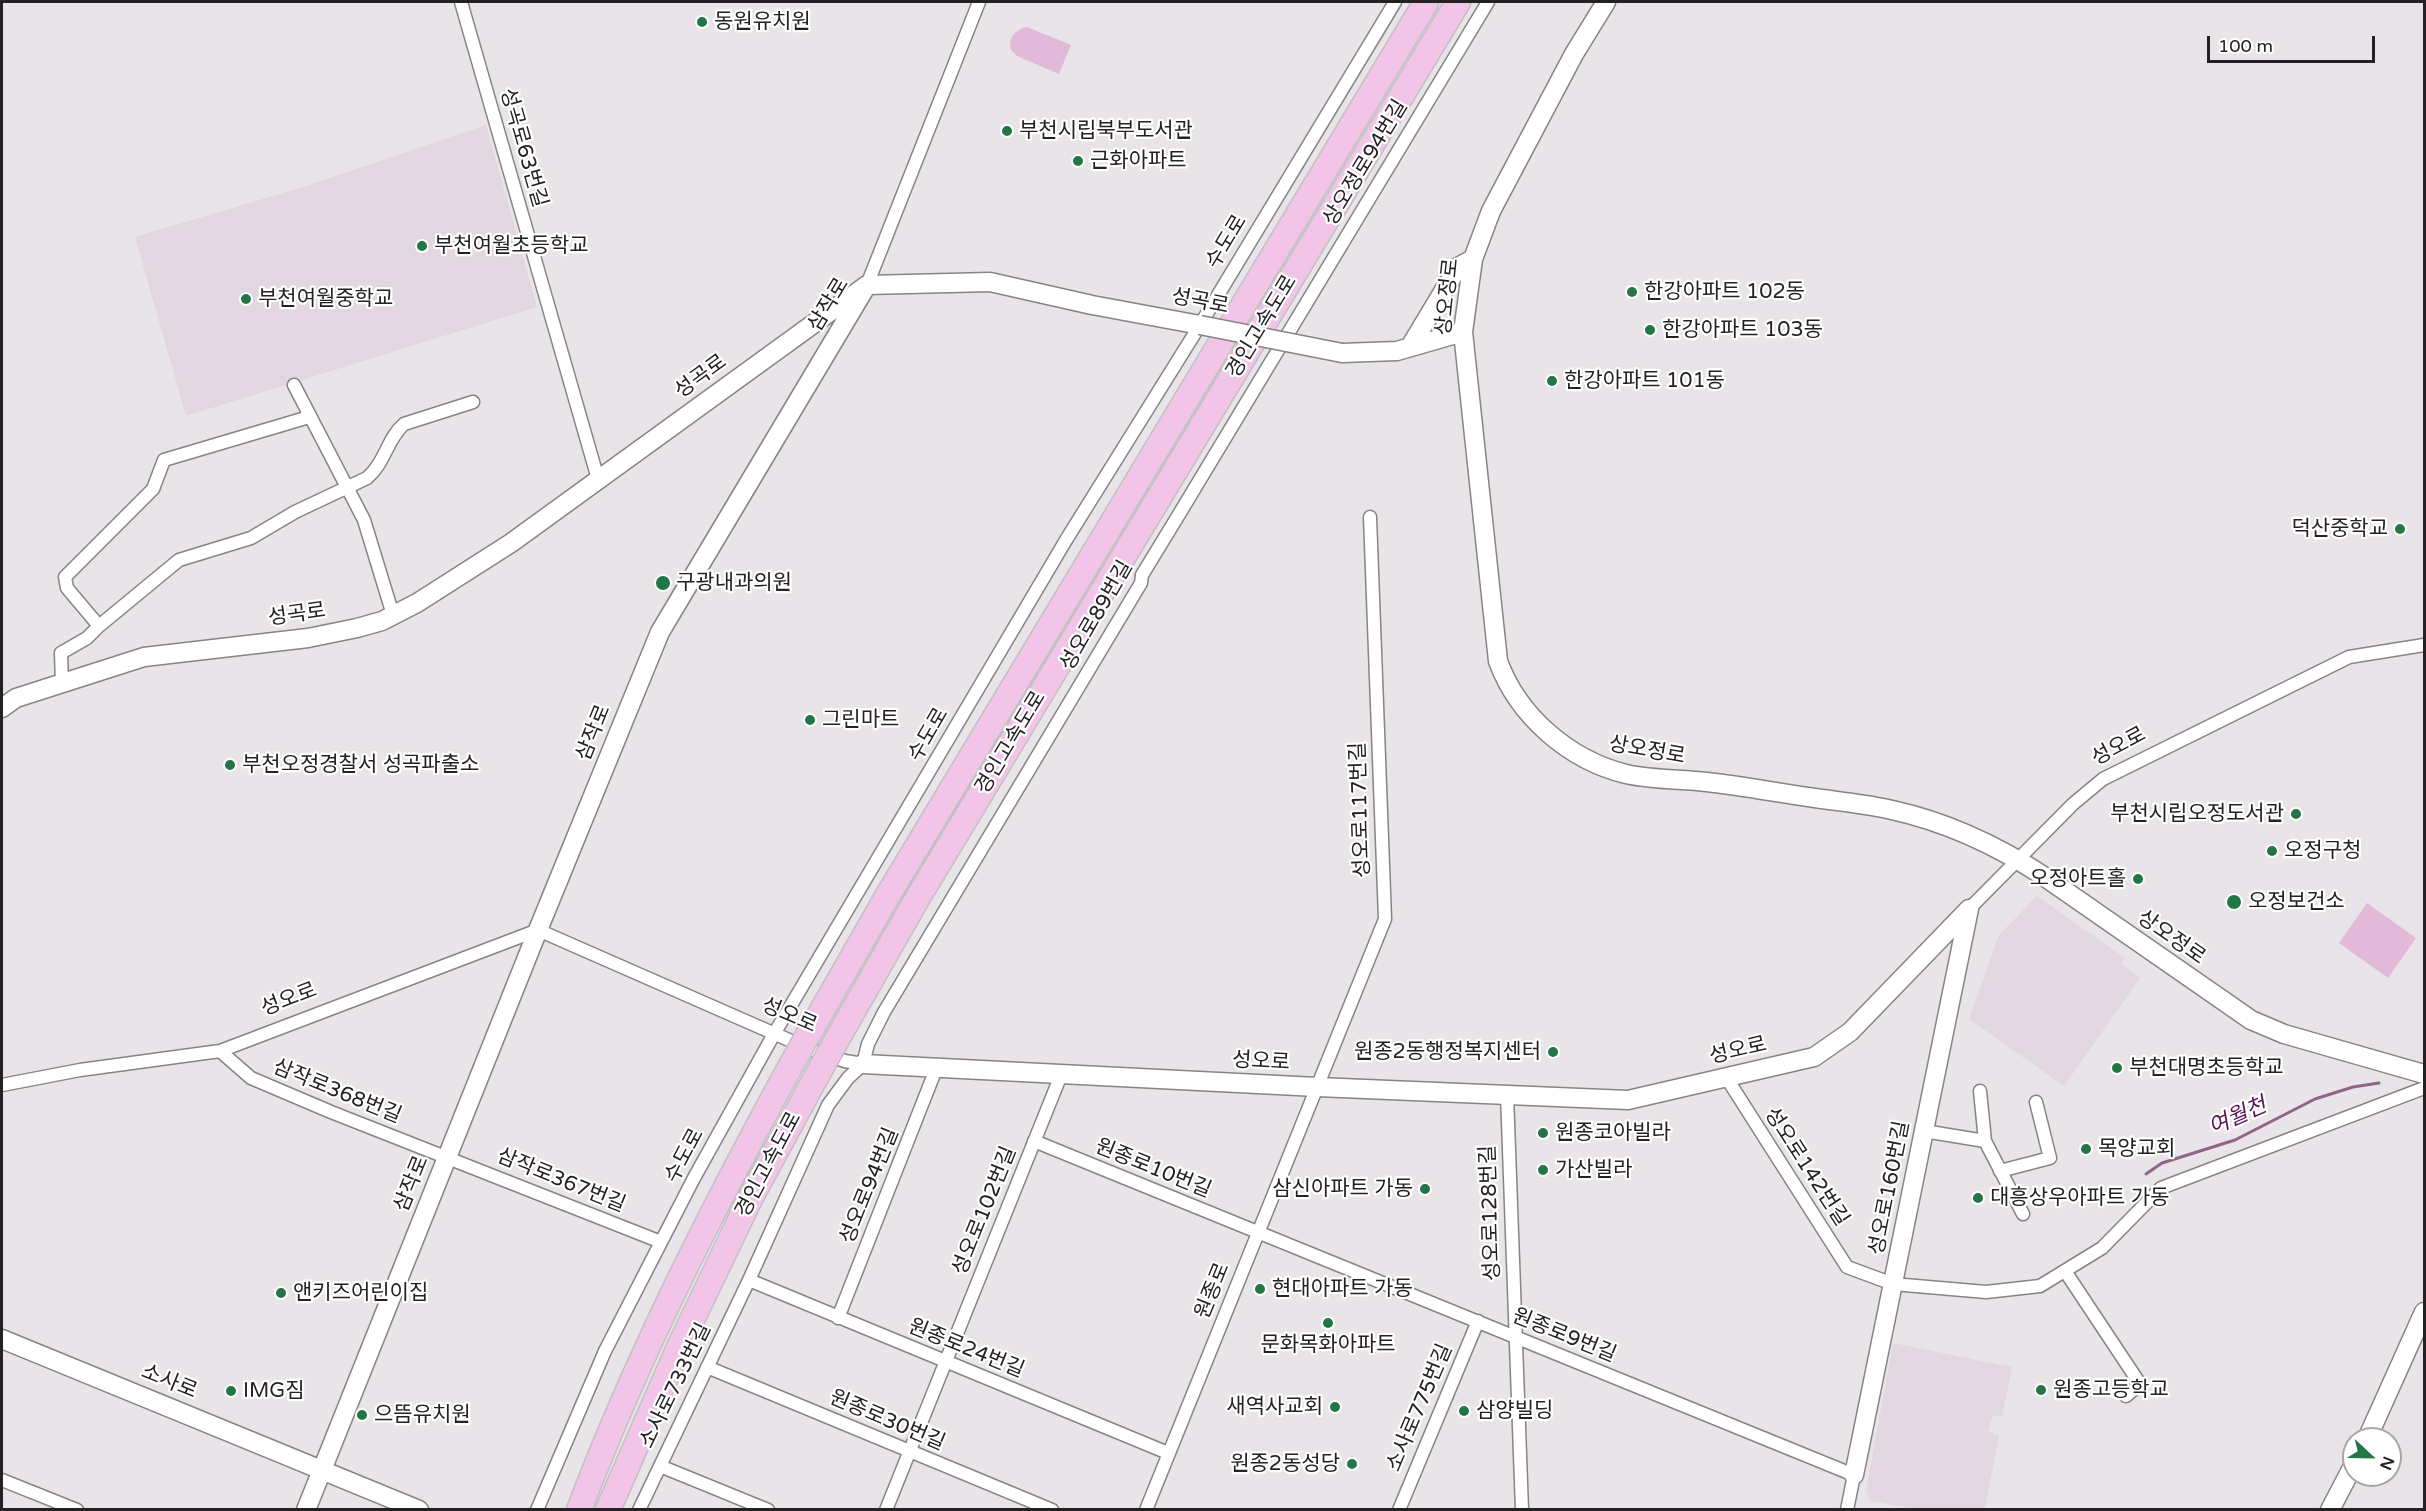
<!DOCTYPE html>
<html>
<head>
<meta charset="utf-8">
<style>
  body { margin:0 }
  #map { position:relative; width:2426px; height:1511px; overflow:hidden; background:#e8e4e7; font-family:"Varela Round",sans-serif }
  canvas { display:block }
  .frame { position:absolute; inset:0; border:3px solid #232123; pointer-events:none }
  .north { position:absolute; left:2342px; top:1427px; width:60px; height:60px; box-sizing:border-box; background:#fff; border:2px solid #a7a6a7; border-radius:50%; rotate:112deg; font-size:16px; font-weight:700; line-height:24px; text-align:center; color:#232123 }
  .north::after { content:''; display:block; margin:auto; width:21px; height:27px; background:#247647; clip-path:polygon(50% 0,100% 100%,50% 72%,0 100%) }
  .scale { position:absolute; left:2207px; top:36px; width:168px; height:27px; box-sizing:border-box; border:3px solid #232123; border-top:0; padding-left:8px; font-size:18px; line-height:21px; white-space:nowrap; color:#232123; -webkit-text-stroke:4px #fff; paint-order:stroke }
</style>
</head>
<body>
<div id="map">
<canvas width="2426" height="1511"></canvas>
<div class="frame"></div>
<div class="north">N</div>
<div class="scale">100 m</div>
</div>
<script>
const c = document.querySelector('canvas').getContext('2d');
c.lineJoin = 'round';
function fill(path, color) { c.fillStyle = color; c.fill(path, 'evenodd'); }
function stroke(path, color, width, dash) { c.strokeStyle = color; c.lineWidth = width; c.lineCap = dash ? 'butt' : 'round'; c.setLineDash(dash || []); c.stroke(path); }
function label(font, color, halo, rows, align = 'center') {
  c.font = font + ' "Varela Round","Noto Sans KR",sans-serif'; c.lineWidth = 4.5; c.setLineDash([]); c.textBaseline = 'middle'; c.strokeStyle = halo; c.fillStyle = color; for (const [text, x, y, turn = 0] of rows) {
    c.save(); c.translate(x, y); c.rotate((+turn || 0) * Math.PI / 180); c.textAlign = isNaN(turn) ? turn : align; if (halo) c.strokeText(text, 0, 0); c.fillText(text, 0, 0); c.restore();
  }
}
fill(new Path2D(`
  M486,125L537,307L186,416L135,237L306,186Z
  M2037,896L2125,958L2121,963L2140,978L2064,1086L1969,1019L1999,935Z
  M1893,1343L2012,1367L2002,1417L1993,1415L1988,1432L1999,1435L1985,1509H1917L1870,1501L1866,1490Z`), '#e2d7e0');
fill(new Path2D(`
  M1027,27L1071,45L1059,74L1017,56L1011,50C1008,37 1015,30 1027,27Z
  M2367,903L2416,938L2388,978L2339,943Z`), '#e3b9da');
stroke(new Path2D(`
  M2146,1174L2162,1163L2235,1140L2315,1099L2353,1087L2379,1083`), '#906486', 3);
const street = new Path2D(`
  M461,2L598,479
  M867,285L979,2
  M294,385L364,520L393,615
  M99,626L67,588L65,577L153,489L164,460L309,417
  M62,683L61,653L87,638L99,626L179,560L251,538L295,512L367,478C385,463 387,439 404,424L473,402
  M1969,909L2073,804L2103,779L2349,657L2424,645
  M220,1051L251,1078L331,1112L661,1242
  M863,1064L868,1044L884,1012L1141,583L1142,575L1178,516L1488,2
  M1726,1077L1847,1267L1893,1284L1986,1292L2040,1286L2102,1248L2161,1188L2424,1088
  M2,1085L80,1070L220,1051L538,930L814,1051L845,1061L863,1064
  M1980,1091L1985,1141
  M1507,1094L1522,1510
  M1924,1131L1985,1141L2023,1214
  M1034,1141L1854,1475L1847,1510
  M2000,1171L2050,1158L2036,1102
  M2065,1271L2140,1384L2126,1396
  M749,1280L1168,1453
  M838,1318L936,1069
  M707,1367L1052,1510
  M660,1466L768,1510
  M2,1480L77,1510
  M537,1510L605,1351L694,1178L774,1034L1066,540L1200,325L1395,2
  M639,1510L749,1280L828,1105L848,1078L863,1064
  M886,1510L1061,1075
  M1146,1510L1385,919L1370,517
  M1399,1510L1478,1321`);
const secondary = new Path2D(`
  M1606,2L1574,54L1491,211L1473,259L1463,332L1498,661C1518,716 1569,760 1626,774C1653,780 1680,779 1707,782C1743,786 1779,793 1815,798C1840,802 1867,804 1892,810C1947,822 1998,846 2045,877L2251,1020L2284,1034L2424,1074
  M1410,347L1458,267L1473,259
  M1342,353L1397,351L1463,332
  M2,708L16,698L144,657L308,638L357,628L382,621L417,603L511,543L867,285L990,282L1092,305L1200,325
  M863,1064L1317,1087L1628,1100L1814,1057L1850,1032L1969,909
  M2,1339L419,1510
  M2367,1439L2424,1312
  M1854,1475L1969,909
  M306,1510L538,930L660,632L867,285
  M2330,1510L2354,1464`);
const highway = new Path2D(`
  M808,1035L888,895L1426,2
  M835,1043L917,899L1458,2
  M579,1510C637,1357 711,1212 789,1069
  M608,1510L680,1345L751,1197L815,1079`);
stroke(street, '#878386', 15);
stroke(secondary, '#878386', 21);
stroke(highway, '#c1c1c1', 27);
stroke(street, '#fff', 12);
stroke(secondary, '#fff', 18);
stroke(highway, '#f2c5e8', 24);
const secondaryBridge = new Path2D(`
  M1200,325L1342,353`);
const highwayBridge = new Path2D(`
  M789,1069L808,1035
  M815,1079L835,1043`);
stroke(secondaryBridge, '#878386', 21, []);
stroke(highwayBridge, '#c1c1c1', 27, []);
stroke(secondaryBridge, '#fff', 18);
stroke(highwayBridge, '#f2c5e8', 24);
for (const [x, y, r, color] of [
  [702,22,6,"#247647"],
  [1007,131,6,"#247647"],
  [1078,161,6,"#247647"],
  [422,246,6,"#247647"],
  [1632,292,6,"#247647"],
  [246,299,6,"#247647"],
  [1650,330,6,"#247647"],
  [1552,381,6,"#247647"],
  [2400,529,6,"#247647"],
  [663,583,8,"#247647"],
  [810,720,6,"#247647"],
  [230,765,6,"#247647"],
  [2296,814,6,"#247647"],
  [2272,851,6,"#247647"],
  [2138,879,6,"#247647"],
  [2234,902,8,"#247647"],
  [1553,1052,6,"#247647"],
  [2117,1068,6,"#247647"],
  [1543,1133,6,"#247647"],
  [2086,1149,6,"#247647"],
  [1543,1170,6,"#247647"],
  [1425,1189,6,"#247647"],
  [1978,1198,6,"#247647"],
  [1260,1289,6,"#247647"],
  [281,1293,6,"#247647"],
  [1328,1323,6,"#247647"],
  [2041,1390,6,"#247647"],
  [231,1391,6,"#247647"],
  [1335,1407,6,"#247647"],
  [1464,1411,6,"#247647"],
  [362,1415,6,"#247647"],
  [1352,1464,6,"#247647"]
]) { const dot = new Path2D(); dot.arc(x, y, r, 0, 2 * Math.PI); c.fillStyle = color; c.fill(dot); stroke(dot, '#fff', 2); }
label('21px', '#232123', '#fff', [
  ["동원유치원",714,22],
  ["부천시립북부도서관",1019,131],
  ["근화아파트",1090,161],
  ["부천여월초등학교",434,246],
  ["한강아파트 102동",1644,292],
  ["부천여월중학교",258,299],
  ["한강아파트 103동",1662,330],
  ["한강아파트 101동",1564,381],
  ["덕산중학교",2388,529,"right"],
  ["구광내과의원",676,583],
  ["그린마트",822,720],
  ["부천오정경찰서 성곡파출소",242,765],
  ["부천시립오정도서관",2284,814,"right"],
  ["오정구청",2284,851],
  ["오정아트홀",2126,879,"right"],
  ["오정보건소",2248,902],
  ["원종2동행정복지센터",1541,1052,"right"],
  ["부천대명초등학교",2129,1068],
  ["원종코아빌라",1555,1133],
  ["목양교회",2098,1149],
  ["가산빌라",1555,1170],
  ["삼신아파트 가동",1413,1189,"right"],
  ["대흥상우아파트 가동",1990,1198],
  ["현대아파트 가동",1272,1289],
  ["앤키즈어린이집",293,1293],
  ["문화목화아파트",1328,1345,"center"],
  ["원종고등학교",2053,1390],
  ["IMG짐",243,1391],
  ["새역사교회",1323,1407,"right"],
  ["삼양빌딩",1476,1411],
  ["으뜸유치원",374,1415],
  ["원종2동성당",1340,1464,"right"]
], 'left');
label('21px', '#232123', '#fff', [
  ["성곡로63번길",523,148,74],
  ["상오정로94번길",1366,163,-59],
  ["수도로",1227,242,-59],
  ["상오정로",1448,297,-84],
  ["성곡로",1200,302,11],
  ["삼작로",829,305,-59],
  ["경인고속도로",1262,327,-59],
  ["성곡로",701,377,-36],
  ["성곡로",297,615,-8],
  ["성오로89번길",1097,616,-60],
  ["삼작로",594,733,-68],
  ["수도로",929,735,-60],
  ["경인고속도로",1011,743,-59],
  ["성오로",2119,747,-28],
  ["상오정로",1647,751,10],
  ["성오로117번길",1361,810,-92],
  ["상오정로",2171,938,35],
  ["성오로",289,1000,-21],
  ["성오로",789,1016,23],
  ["성오로",1738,1051,-13],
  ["성오로",1261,1062,3],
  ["삼작로368번길",337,1092,22],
  ["수도로",685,1156,-62],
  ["경인고속도로",769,1165,-62],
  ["성오로142번길",1806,1167,57],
  ["원종로10번길",1153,1169,22],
  ["삼작로367번길",561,1181,22],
  ["삼작로",412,1184,-68],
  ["성오로94번길",870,1186,-68],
  ["성오로160번길",1890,1188,-79],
  ["성오로102번길",985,1211,-68],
  ["성오로128번길",1491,1213,-92],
  ["원종로",1213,1291,-68],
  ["원종로9번길",1564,1336,22],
  ["원종로24번길",966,1349,22],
  ["소사로",169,1382,22],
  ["소사로733번길",676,1386,-64],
  ["소사로775번길",1420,1408,-67],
  ["원종로30번길",887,1421,23]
]);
label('italic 22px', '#5b1152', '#fff', [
  ["여월천",2238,1117,-24]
]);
</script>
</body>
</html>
